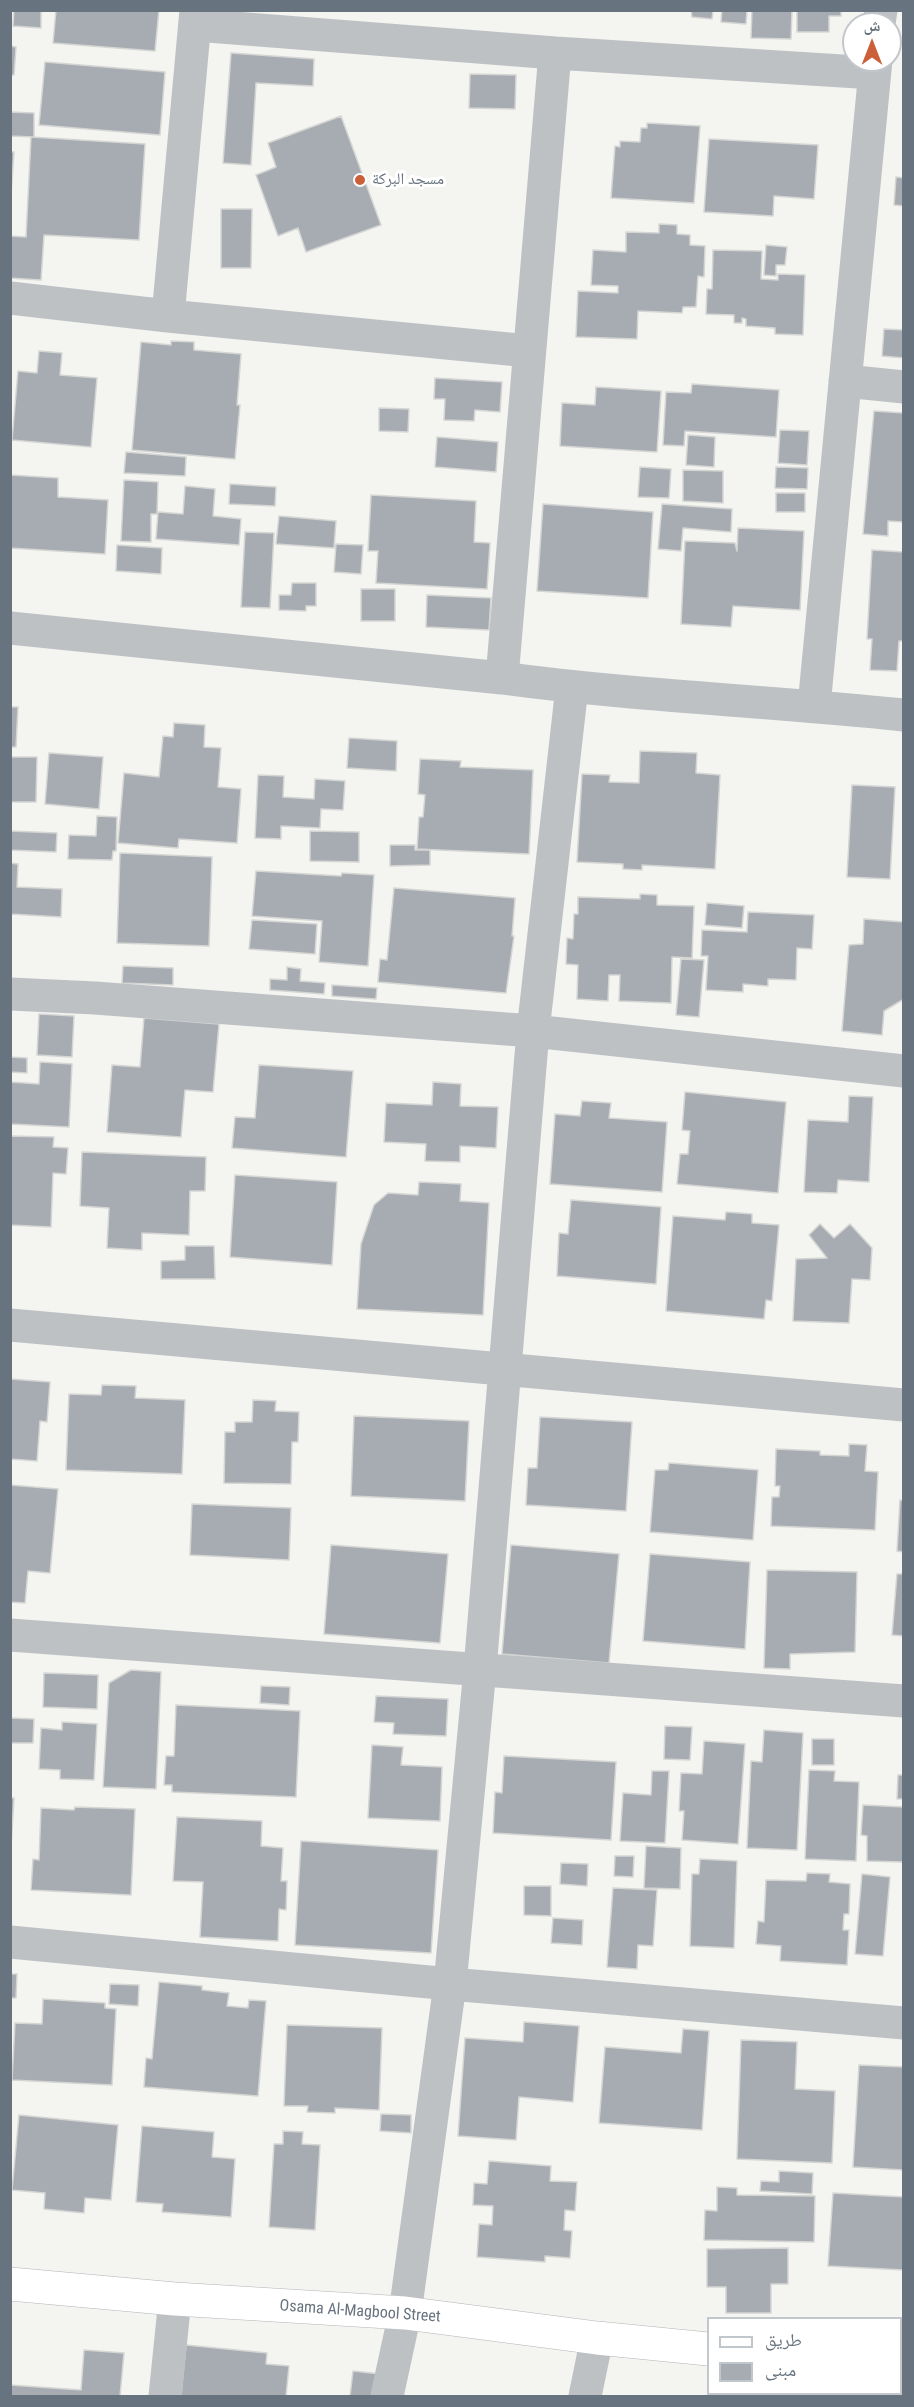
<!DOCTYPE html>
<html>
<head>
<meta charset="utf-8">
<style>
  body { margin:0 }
  #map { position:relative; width:914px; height:2407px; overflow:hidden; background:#f4f4f1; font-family:"Roboto Condensed","Noto Naskh Arabic",sans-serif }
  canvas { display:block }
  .frame { position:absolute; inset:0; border:12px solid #67737e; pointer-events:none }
  .legend { position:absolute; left:707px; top:2317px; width:195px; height:78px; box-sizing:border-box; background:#fff; border:2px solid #c2c7cb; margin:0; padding:8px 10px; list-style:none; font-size:18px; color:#67737e }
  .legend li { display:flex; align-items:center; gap:12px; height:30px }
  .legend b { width:30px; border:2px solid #c2c7cb }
  .north { position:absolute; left:842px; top:12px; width:60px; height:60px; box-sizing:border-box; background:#fff; border:2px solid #c2c7cb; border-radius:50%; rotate:0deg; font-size:16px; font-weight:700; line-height:24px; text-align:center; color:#67737e }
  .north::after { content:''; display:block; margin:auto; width:21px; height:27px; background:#cb5f3a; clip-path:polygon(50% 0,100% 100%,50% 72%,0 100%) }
</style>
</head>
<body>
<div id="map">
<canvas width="914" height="2407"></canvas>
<div class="frame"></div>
<ul class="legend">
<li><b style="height:8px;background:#fff"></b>طريق</li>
<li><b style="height:16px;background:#a6acb1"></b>مبنى</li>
</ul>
<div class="north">ش</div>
</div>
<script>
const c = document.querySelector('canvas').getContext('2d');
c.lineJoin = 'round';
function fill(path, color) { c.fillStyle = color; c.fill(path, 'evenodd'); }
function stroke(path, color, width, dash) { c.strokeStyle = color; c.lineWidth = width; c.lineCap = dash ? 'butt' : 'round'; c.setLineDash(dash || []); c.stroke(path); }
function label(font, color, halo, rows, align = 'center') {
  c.font = font + ' "Roboto Condensed","Noto Naskh Arabic",sans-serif'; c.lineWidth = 6; c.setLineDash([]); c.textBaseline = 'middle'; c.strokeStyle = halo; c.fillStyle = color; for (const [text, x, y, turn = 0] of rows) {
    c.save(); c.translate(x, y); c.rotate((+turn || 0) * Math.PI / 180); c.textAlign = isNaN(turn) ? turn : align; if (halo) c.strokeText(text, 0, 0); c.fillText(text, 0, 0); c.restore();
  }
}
const building = new Path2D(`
  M14,10H41V28L13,26Z
  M56,10H159L155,51L53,43Z
  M691,10H713L712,19L692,17Z
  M722,10H747L746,24L721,22Z
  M752,10H792L791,39L751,38Z
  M797,10H841V16H829V32H797Z
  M10,46L16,47L14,75H10Z
  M231,53L314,59L313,86L256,83L251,165L223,163Z
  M45,62L165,72L160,135L39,125Z
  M470,74L516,75L515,109L469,108Z
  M10,112L34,113V137L10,136Z
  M341,116L381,225L306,252L298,228L278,236L256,175L276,167L268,143Z
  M647,123L700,126L694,203L611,198L615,146L620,147V141L640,142L641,128H647Z
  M31,137L145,144L139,240L44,235L41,280L10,278V236L26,237Z
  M709,139L818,145L814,199L774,196L773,216L704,212Z
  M10,152H14L10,209Z
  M896,177L904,178V206L894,205Z
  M221,209H252L251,268H221Z
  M659,224L677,225V234L690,235V245L705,246L704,277L698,276L696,307H683L682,313L638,311L637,339L576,337L578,291L618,293V286L591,285L593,250L626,252V232L659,233Z
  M766,245L787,247L785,265H776V276L764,275Z
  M713,250L762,251L761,279L778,280V274L805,275L803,335L775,334V328L746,326V319L742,318V323H734V315L706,314L707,289H712Z
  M884,329L904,330V358L882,356Z
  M171,341L194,342V350L241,354L237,405H240L235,459L132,450L141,342L171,345Z
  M39,351L62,353L60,375L97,378L91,447L12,440L18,371L37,373Z
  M435,378L502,382L500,412L475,410L474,421L444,420L445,399H434Z
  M692,384L779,390L776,437L685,431L684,446L663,445L666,392L691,393Z
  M596,387L661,391L657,452L560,446L562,403L595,405Z
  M379,408L409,409L408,432L379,431Z
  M874,411L904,413V522L888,521V536L863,534Z
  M780,430L809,431L807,465L778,463Z
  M688,435L715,437L714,467L686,465Z
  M437,437L498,442L496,472L435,467Z
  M126,452L186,457L185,476L124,473Z
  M640,467L671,469L669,498L638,497Z
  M776,467L808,468L807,489L775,488Z
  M683,470L723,471V503L683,501Z
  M10,475L58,478V497L108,500L105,554L10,548Z
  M124,480L158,482L157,514H151V542L121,541Z
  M230,484L276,487L275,506L229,504Z
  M185,486L215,489L213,516L241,519L239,545L156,539L158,512L183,514Z
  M776,493H805V512H776Z
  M371,495L476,501L474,542L490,543L487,589L376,583L378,551H368Z
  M543,504L653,512L648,598L537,591Z
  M662,504L732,509L731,532L683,528L681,551L658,549Z
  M279,516L336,521L334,548L276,544Z
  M738,528L804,531L800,610L733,606L731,627L681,624L685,541L735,543L737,551Z
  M245,532L274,533L270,608L241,607Z
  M336,544L363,545L361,574L334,572Z
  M117,545L162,548L161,574L116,571Z
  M872,550L904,552V641H899L897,671L870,670L872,639H867Z
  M292,583H316V606H306V611L279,610V595H291Z
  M361,589H395V621H361Z
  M427,595L491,598L489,630L426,627Z
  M10,707H18L16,747H10Z
  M174,723L205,725L204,747L221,748L218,787L241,789L237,843L179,839L178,848L118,843L124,773L159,777L163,736L173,737Z
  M349,738L397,741L396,771L347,768Z
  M640,751L697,753L696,773L720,775L715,869L642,865V870L623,869V864L577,862L582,774L610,775L609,782L639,783Z
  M49,753L103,757L99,809L45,804Z
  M10,757H37L36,802H10Z
  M420,759L461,761L460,767L533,770L529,854L417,849L419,817H423L425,795L418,794Z
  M258,775L284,776L283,797L314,799L315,779L345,781L343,810L321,809L320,828L281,826V839L255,838Z
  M852,785L895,787L890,879L847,877Z
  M97,816L117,817L116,851H113L112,860L68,859L69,835L96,836Z
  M10,831L57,833L56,852L10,850Z
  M310,831L359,832V862L310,861Z
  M390,845H415V850H430V865L390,866Z
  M120,853L212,857L209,946L117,943Z
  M10,863L18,864L17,887L62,889L61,917L10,914Z
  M256,871L341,876L342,873L374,875L368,966L319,962L322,921L252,916Z
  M394,888L515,898L512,936H514L506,993L378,982L380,959L387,960Z
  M640,894L657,895V905L694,906L692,958L672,957L671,1003L619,1001L620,975H609L608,1001L577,999L578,965L566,964L567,938L573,939L574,914H578V897L640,899Z
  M707,903L744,906L742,928L705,925Z
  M748,912L814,915L812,949L797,948L796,980L768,979V986L743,984V992L706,990L708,956H701L702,930L747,932Z
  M864,919L904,922V999L884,1011L882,1035L842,1031L849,945L863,944Z
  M252,920L317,924L315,954L249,949Z
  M681,959L704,960L699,1017L676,1015Z
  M123,966L173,968V985L122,983Z
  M287,967L301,969L300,981L325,983L324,994L270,990V979L287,980Z
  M332,985L377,988L376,999L332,996Z
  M39,1014L74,1016L72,1057L37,1055Z
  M144,1018L219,1024L213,1092L185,1090L181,1137L107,1132L112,1065L140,1067Z
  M10,1057L27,1058V1073L10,1072Z
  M40,1062L72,1064L69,1127L10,1124V1082L39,1084Z
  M259,1065L353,1071L346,1157L232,1148L235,1117L255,1118Z
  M433,1082L461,1084L460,1106L498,1107L496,1148L460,1146V1162L425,1161L426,1144L384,1142L386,1103L432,1105Z
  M685,1092L786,1102L778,1193L677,1184L680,1154H688L690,1131L682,1130Z
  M849,1096L873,1097L869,1182L838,1180L837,1193L804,1192L808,1120L848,1122Z
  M582,1101L611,1103L609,1118L667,1122L662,1192L550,1184L555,1114L580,1116Z
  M10,1136L54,1137L53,1147L68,1148L66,1174L53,1173L51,1227L10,1225Z
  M82,1152L206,1157L205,1191H190L189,1235L142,1233V1250L107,1248L109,1208L80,1206Z
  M235,1175L337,1182L332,1265L230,1257Z
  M419,1182L461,1184L460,1201L489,1203L483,1315L357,1309L361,1244L374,1205L388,1193L418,1195Z
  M571,1200L661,1207L656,1284L557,1276L559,1233L568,1234Z
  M726,1212L752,1214V1223L779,1225L772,1301L766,1300L764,1319L666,1311L673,1216L725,1220Z
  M820,1224L834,1238L850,1224L872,1248L870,1280L852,1279L849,1323L793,1321L796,1259L827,1258L809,1235Z
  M185,1246H214L215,1279H161V1261L185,1260Z
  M10,1379L50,1382L47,1422L40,1421L37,1461L10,1459Z
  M102,1385L136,1386L135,1398L185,1400L182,1474L66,1470L69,1394L101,1395Z
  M253,1400L276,1401L275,1411L299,1412L298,1442H292L291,1484L224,1483L225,1432H235V1422H252Z
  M354,1416L469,1421L465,1501L351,1496Z
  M540,1417L632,1422L626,1511L526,1505L528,1468H537Z
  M849,1444L867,1445L865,1471L878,1472L875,1530L771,1526L772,1497H779L780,1486H775L776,1449L820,1451V1455L849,1456Z
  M669,1463L758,1470L753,1540L650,1532L655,1470H668Z
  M10,1485L58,1489L50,1573L28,1571L25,1603L10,1602Z
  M900,1500L904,1501V1552L897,1551Z
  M192,1504L291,1508L289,1560L190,1555Z
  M331,1545L448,1554L440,1643L324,1634Z
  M511,1545L619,1554L609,1663L502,1654Z
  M650,1554L750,1562L745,1649L643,1641Z
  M767,1570L857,1572L855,1652L790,1654V1669L764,1668Z
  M897,1574H904V1636L892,1635Z
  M131,1670L161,1672L156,1789L103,1787L109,1683Z
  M44,1673L98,1675L97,1709L43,1707Z
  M261,1686L290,1687L289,1705L260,1703Z
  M376,1696L448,1699L446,1736L393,1734L394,1723L374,1722Z
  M176,1705L300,1711L296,1797L172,1792V1785H164L166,1756H174Z
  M10,1718L34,1719L33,1743H10Z
  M62,1722L97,1724L94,1780L60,1779V1770L39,1769L41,1728L62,1730Z
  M665,1726L692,1727L690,1760L664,1759Z
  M764,1730L803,1733L797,1850L747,1848L751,1761L762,1762Z
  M812,1739H834V1765H812Z
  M704,1741L745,1744L738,1844L682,1840L684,1811H679L681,1773L702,1774Z
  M372,1745L403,1747L401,1765L442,1767L440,1821L368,1818Z
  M504,1756L616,1762L611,1840L493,1833L495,1792L502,1793Z
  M809,1770L835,1771L834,1781L859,1782L856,1861L805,1859Z
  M652,1771H669L665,1843L620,1841L623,1793L651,1795Z
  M898,1775H904V1799H897Z
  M10,1798H14L10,1863Z
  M863,1805L904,1807L903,1862L867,1861V1836L861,1835Z
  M75,1807L135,1809L131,1895L31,1890L33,1859L39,1860L41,1808L74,1810Z
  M177,1817L262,1821L261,1846L283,1848L281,1881H287L286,1910L279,1909L278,1941L200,1937L203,1882L173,1881Z
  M301,1841L438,1850L431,1953L295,1945Z
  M646,1846L681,1848L680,1889L644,1888Z
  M615,1856H634L633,1877L614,1876Z
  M700,1859L737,1861L734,1948L690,1946L692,1874H699Z
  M561,1863L588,1864L587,1886L560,1884Z
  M807,1873L830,1874L829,1882L850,1884L849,1914H844L843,1930H849L847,1965L780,1961L781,1946L756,1944L758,1921L764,1922L766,1880L806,1881Z
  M862,1874L890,1877L883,1956L855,1954Z
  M524,1886H551V1916L524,1915Z
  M613,1888L657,1890L653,1946L638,1945L637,1969L607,1967Z
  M553,1918L583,1920L582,1945L551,1943Z
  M10,1974H17L16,1998H10Z
  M159,1982L202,1986V1990L229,1993L227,2006L248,2008L249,2000L266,2001L258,2096L144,2087L146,2058L152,2059Z
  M110,1984L139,1985L138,2006L109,2004Z
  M43,1999L105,2003V2008L116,2009L112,2085L12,2080L15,2023L42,2024Z
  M524,2022L579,2026L573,2102L519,2097L516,2140L458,2136L465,2038L523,2042Z
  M287,2025L382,2028L379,2110L335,2108V2113L307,2112L308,2106H284Z
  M683,2029L709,2031L702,2130L599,2123L605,2047L681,2053Z
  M741,2040L797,2042L795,2089L835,2091L832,2163L737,2159Z
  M859,2065L904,2067V2170L853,2167Z
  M381,2114L411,2115V2133L380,2131Z
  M19,2115L118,2125L111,2200L85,2198L84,2213L44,2209L45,2193L12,2190Z
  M142,2126L214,2132L212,2157L235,2159L231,2217L162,2212L163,2204L136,2202Z
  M283,2131L303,2132L302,2144L320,2145L315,2230L269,2227L274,2144H283Z
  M489,2161L551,2166L550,2181L577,2182L575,2211L565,2210L564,2230L572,2231L570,2258L545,2256V2262L477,2257L479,2224L492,2225L493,2206L473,2205L474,2183L487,2184Z
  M779,2171L813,2173L812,2194L760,2191L761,2181L779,2182Z
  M717,2187L737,2188V2195L815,2196L814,2242L704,2240L705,2210L717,2211Z
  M833,2193L904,2197V2270L828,2266Z
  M788,2248V2284H771V2313H726V2287H707V2249Z
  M186,2345L267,2353L266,2364L289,2366L286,2396H181Z
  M84,2350L124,2353L120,2396H10V2385L81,2390Z
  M353,2371L380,2374L377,2396H350Z`);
fill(building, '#a6acb1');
stroke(building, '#d5d6d4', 1.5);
const secondary = new Path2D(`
  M10,2284L175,2299L405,2313L597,2338L708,2349
  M900,2366L904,2367`);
stroke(secondary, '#b1b5b9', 34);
stroke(new Path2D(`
  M879,24L881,10
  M195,25L555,53L874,73
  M10,298L168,316L529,351
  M168,316L196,10
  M845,381L904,387
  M10,628L502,678C635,696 770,701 904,715
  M502,678L555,53
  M814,706L876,60
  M10,994L95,998L533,1031L904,1071
  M10,1325L904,1405
  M10,1635L904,1701
  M10,1942L450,1984L904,2023
  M165,2396L175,2299
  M387,2396L405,2313L450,1984L480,1669L533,1031L572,687
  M585,2396L597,2338`), '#bec1c4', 33);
stroke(secondary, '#fff', 33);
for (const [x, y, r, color] of [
  [360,180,6,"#cb5f3a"]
]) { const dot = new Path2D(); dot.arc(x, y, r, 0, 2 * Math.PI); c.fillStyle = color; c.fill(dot); stroke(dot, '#fff', 2); }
label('16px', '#67737e', '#fff', [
  ["مسجد البركة",372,180]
], 'left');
label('16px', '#67737e', '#fff', [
  ["Osama Al-Magbool Street",360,2312,4]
]);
</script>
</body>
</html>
